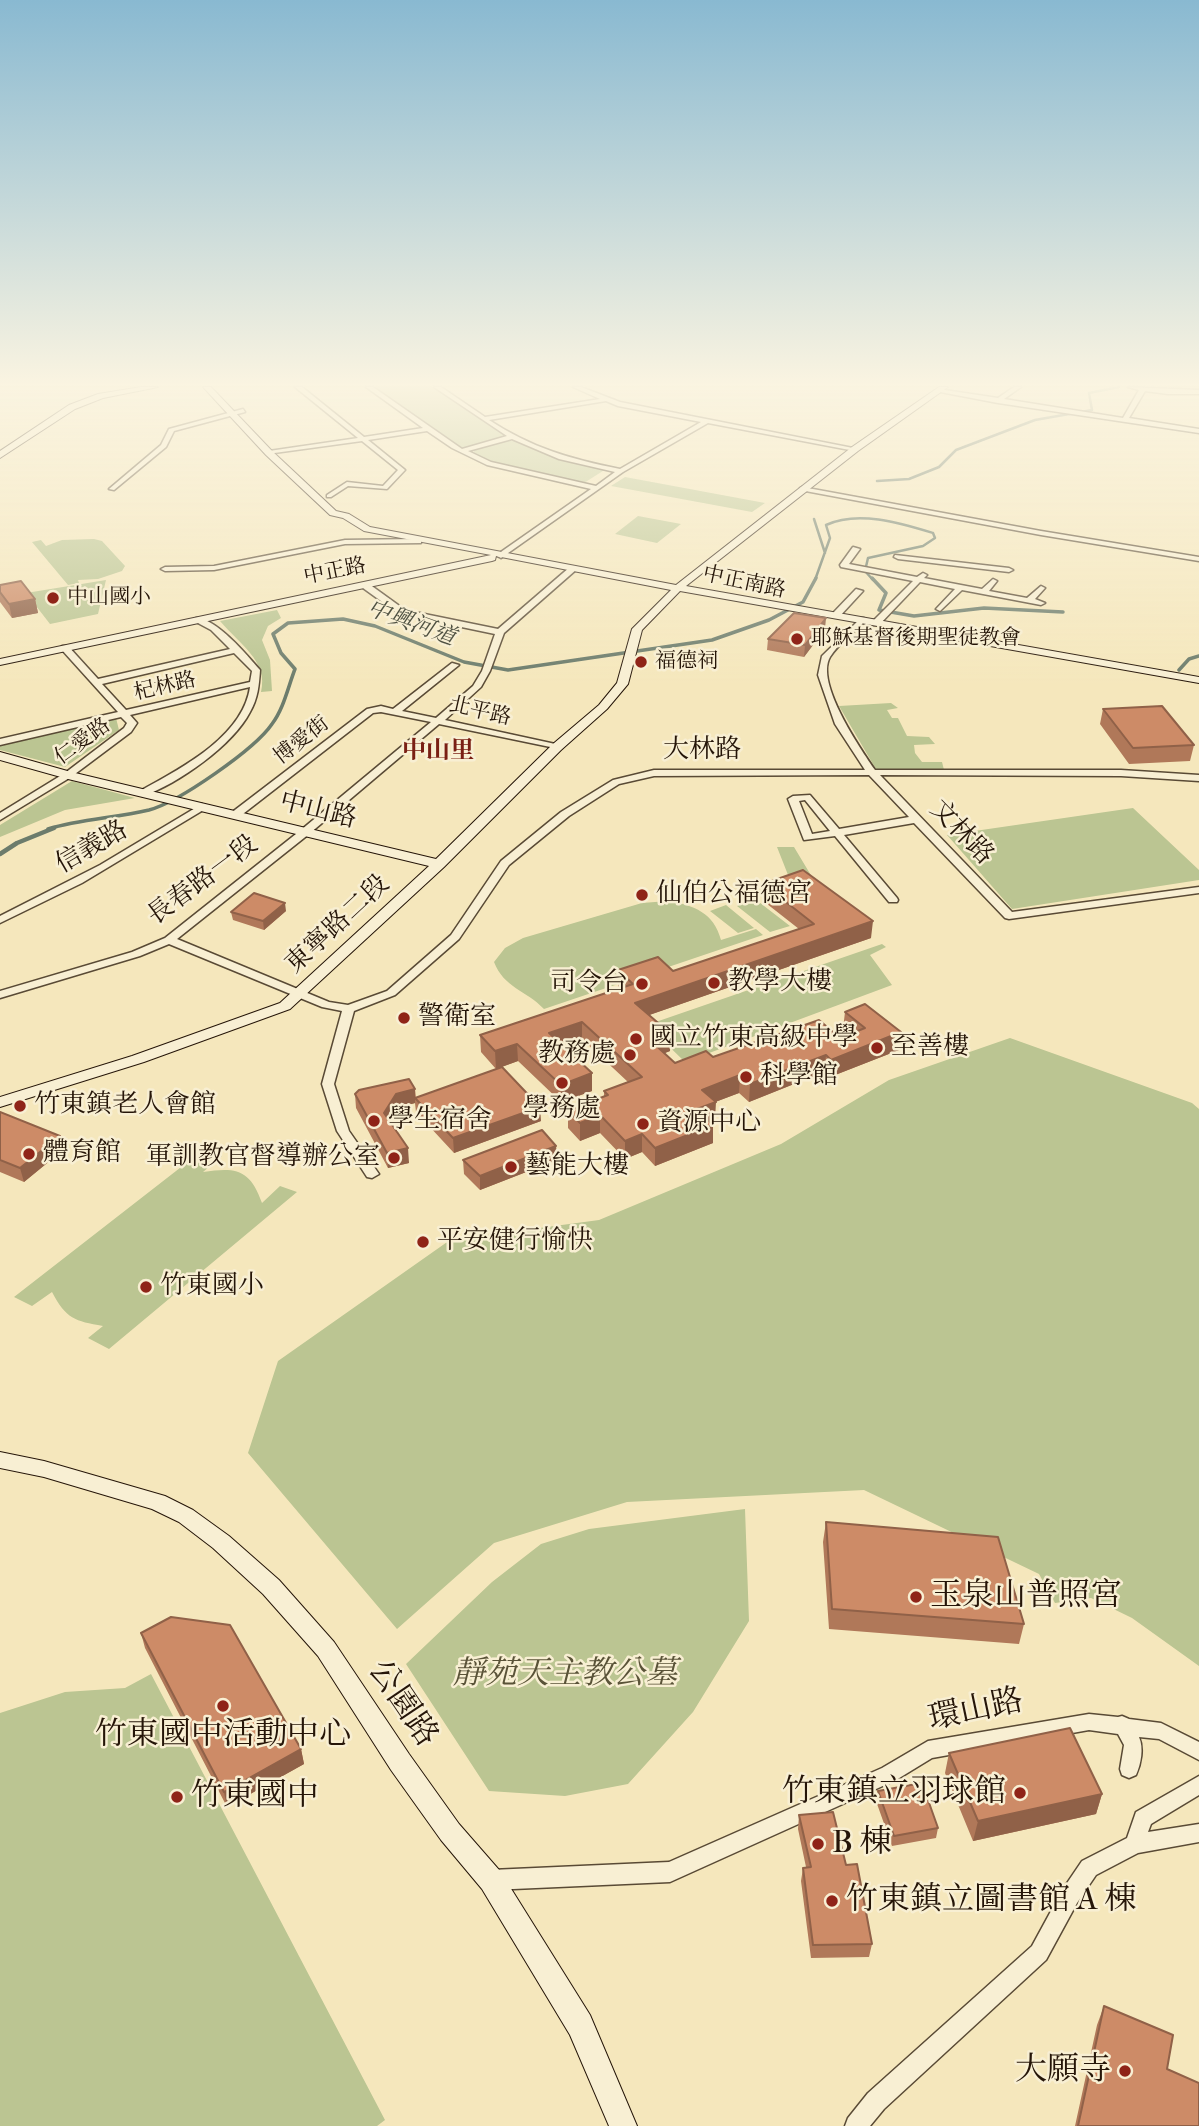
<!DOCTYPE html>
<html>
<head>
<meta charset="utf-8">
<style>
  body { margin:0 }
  canvas { display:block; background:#f5e7bc }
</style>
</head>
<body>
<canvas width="1199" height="2126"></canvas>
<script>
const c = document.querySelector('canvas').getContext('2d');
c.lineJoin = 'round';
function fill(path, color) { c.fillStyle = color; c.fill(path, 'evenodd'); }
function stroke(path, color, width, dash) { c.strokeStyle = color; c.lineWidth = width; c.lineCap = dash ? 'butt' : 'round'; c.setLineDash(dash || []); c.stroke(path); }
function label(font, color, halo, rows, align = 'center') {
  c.font = font + ' "IM FELL French Canon","Noto Serif TC",serif'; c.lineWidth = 5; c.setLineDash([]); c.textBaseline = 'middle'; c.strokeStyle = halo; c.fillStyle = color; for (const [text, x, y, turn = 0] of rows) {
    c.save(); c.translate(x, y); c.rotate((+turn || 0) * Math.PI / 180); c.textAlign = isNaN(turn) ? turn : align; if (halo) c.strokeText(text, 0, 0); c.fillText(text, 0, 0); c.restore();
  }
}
fill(new Path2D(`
  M374,387H434L508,436L462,449Z
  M507,441H516L560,460L606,469L584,483L493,463L473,454L474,450Z
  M625,477L765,503L752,512L611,486Z
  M638,516L681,524L657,543L615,534Z
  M94,539L102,541L125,566L122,571L98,579L78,580L79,583L68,585L32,542L41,540L46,546L62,540Z
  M106,580L98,614L50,624L26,593Z
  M277,610L281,618L268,626L262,640L270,660L272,691L261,692C269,661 238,643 220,621Z
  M891,703L898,708L887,710L892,718H898L907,736L929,737L935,744L914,745L915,753L922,762H942L944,770L877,771L839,706Z
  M116,718L119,730L65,767L0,750V746Z
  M72,781L135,798L65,810L0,837V825Z
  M1133,808L1199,870V880L1012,909L947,835Z
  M777,847H794L815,882L792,885Z
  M755,899L790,926L770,932L737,906Z
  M668,901C694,905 714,913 721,940L756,929L763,935L544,1009C526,990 504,988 494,962L505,948L523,938L642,903Z
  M726,905L754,928L738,933L710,911Z
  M882,944L886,947L870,955L892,985L685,1062L647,1025Z
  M1010,1038L1192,1103L1199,1109V1666L1132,1618L1091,1598L1055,1603L1039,1574L864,1490L627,1502L494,1543L397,1629L248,1453L278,1361L450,1240L599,1220L781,1144L889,1080Z
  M203,1150L222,1156L203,1172C236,1167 250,1169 262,1203L280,1186L297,1192L109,1349L88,1338L103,1326C75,1321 66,1319 52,1292L32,1306L14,1297Z
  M745,1509L749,1621L693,1712L628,1784L565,1796L489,1791L406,1664L492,1582L541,1544L589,1529Z
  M151,1674L385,2120L377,2126H0V1713L65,1692L125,1688Z`), '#bbc592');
stroke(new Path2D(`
  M877,481L909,479L939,467L956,450L1035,420L1092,410L1089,393L1119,387
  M814,519L825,553
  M815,580L830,538L826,525C858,510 900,523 933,533L935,538L923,546L868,558L865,571L873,580`), '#6c7c6c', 2.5);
stroke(new Path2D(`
  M872,578L886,593L879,610L914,616L984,608L1063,612
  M1179,670L1189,659L1199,656
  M48,829C81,819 116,818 149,810C179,802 255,749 272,724C284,708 288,687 295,669L281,653L273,634L288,623L343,619L375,626L464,662L508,670L712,640L769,620L803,602L816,578`), '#6c7c6c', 3.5);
stroke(new Path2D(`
  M0,854L17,843L54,828`), '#6c7c6c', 4.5);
const street = new Path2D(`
  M295,387H302L364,437L423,428L366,387H373L462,449L507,436L434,387H441L485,417L600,399L573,387H581L620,402L858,449L855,451L708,423L623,472L501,558L497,556L498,554L591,489L487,465L452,448L427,431L368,440L405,470L387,489L348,486L331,497H327V495L347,482L383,486L398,470L362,441L267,454L266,453L269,451L358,438ZM606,401L618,406L701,422L620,469C570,459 532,448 489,420ZM512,439L559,459L615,472L596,486L491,462L468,451Z
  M1014,387H1021L1004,399L1123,418L1139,390L1128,387L1199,390V394H1168L1145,391L1129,418L1199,429V433L998,403L935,391L938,389L998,398Z
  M243,409L245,412L174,431L166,447L114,490L109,489L161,445L169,429Z
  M802,487L1041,531L1199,557V561L1041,535L800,490V488Z
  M418,539H421V543L345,544L214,570L165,571L161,569L165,567L214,566L345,540Z
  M853,547L860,549L849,564L917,577L923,573L927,575L924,578L982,589L993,579L997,581L989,591L1027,598L1041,586L1045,588L1035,599L1045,603L1041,605L962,590L940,611L936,609L955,589L920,582L879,625H873V621L913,581L841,567L840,565Z
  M895,555L1009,568L1013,570L1009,572L898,559L894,557Z
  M570,567L577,569L504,633L490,671L481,687L445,720L560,745V749L439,724L309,834L177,939L329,1002L348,1005L387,991L451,935L501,861L561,812L613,780L654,770H865L835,724L818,675L822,656L861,618H864V622C853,633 838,644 830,657C815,683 860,748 875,770H1121L1199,775V781L1121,776L880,775L1012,912L1199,887V893L1009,919L1005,918L914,823L844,835L897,898L898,900L897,902H889L835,836L804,840L788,799L793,796L810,795L839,829L909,817L869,775L654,776L619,784L569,816L509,865L459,939L395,995L354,1011L334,1084L349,1131L379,1174L372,1178L367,1177L337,1131L322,1084L342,1011L322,1007L169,944L140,956L0,998V991L132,952L165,938L301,830L431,722L381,712L373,713L239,817H231V813L367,709L381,706L393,709L452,663L459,665L402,711L436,718L473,686L482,671L495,634L399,614L363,588V584H369L405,610L498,629ZM805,800L830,831L812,834L799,801Z
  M856,589L863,591L839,617H833V613Z
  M196,618C216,618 247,655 260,670C259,685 258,698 250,712C233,745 178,784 143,796L140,795V791C180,769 243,737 250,687L130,715L137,723L131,732L71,777L0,820V813L65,773L124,728L127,723L121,717L0,745V739L118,712L62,650V646H68L98,679L230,649L211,630L196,622ZM234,653L252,671L250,682L126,710L102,684Z
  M202,804L207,807L205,809L82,883L0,923V916L100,865Z
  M1089,1714L1118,1717L1122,1716L1129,1719L1161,1723L1199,1742V1760L1159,1739L1139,1737C1144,1748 1141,1764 1136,1775L1129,1778L1122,1775L1120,1769L1124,1745L1118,1734L1089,1730L932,1758L896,1780L670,1882L491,1890L484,1887L481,1880L484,1873L491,1870L669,1862L882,1768L928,1741Z
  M1199,1776V1795L1151,1824L1148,1832L1199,1824V1842L1138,1853L1096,1875L1077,1903L1046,1960L884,2109L870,2126H845L848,2118L868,2093L1032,1946L1063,1889L1082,1861L1127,1838L1136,1812Z`);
const secondary = new Path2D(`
  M141,387H158L103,398L75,409L0,458V451L69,405L98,394Z
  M203,387H211L272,451L336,511L349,514L370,527L676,585L852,447L939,387H948L858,451L686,586L1199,677V683L680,591L642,630L628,684L607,709L561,750L444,867L290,1009L144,1062L0,1107V1097L132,1056L280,1003L429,866L68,779L0,760V752L71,772L436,859L553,744L599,705L617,683L632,629L671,590L496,556L495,560L492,561L0,665V659L491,555L364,531L343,518L330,515L266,455Z
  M0,1452L44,1461L165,1496L193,1510L229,1536L279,1580L334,1642L409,1754L459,1824L500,1871L590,2015L637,2126H609L570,2035L482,1889L441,1840L391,1770L318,1656L263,1594L213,1548L179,1522L152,1509L44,1477L0,1468Z`);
stroke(street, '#594a35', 3);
stroke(secondary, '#251508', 2);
fill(street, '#f8efd3');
fill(secondary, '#f8efd3');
fill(new Path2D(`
  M0,585L35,599L38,613L12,618L0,602Z
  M825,629L804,657L767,650L768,639Z
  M1103,709L1194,745L1190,761L1129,764L1100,724Z
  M763,884L871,938L649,1015L670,1051L664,1053L675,1063L840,1038L850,1034L843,1029L845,1012L901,1032L899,1050L830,1077L824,1072L749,1102L739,1093L715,1102V1120L710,1122L713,1125V1143L655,1166L642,1152L625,1159L600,1133L580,1141L568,1128V1110L604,1097V1091L628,1082L582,1039L562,1046L592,1073V1091L561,1102L518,1061L496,1069L481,1052L480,1035L620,989L618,987V970L673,971L799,929L762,900Z
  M286,911L264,930L233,920L231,912Z
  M415,1089L416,1098L541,1121L454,1153L416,1112L415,1103L397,1108L389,1120L409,1163L388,1168L356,1108L355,1094Z
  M0,1112L63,1150L24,1182L0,1172Z
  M556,1146L557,1160L480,1190L464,1174L463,1160Z
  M826,1522L1024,1624L1019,1644L829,1629L823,1542Z
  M141,1633L301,1749L304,1764L227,1807L145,1648Z
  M949,1753L1102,1794L1096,1814L973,1841L945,1773Z
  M878,1791L938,1828L936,1838L892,1846L876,1801Z
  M799,1815L846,1865L872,1944L869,1957L811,1958L801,1881L803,1868L806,1867L798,1829Z
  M1104,2006L1167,2069L1199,2126H1075L1097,2025Z`), '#b07859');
fill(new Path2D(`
  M35,599L38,613L12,618L9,604Z
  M826,618L825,629L804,657L805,645Z
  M285,903L286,911L264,930L263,921Z
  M873,921L871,938L635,1020V1003Z
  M582,1022V1039L549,1050V1033Z
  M901,1032L899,1050L830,1077L831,1060Z
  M671,1034L670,1051L651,1059V1041Z
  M517,1044L518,1061L496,1069L495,1051Z
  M826,1055L824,1072L749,1102L750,1084Z
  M592,1073V1091L561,1102V1085Z
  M740,1075L739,1093L702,1107V1090Z
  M415,1089V1103L397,1108L386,1127L384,1113L396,1094Z
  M716,1102L715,1120L696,1127L697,1109Z
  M540,1107L541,1121L454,1153L453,1138Z
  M600,1115V1133L580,1141V1123Z
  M713,1125V1143L655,1166V1148Z
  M642,1134V1152L625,1159V1141Z
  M60,1136L63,1150L24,1182L20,1168Z
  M556,1146L557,1160L480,1190V1176Z
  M408,1148L409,1163L388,1168L387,1153Z
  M301,1749L304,1764L227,1807L224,1792Z
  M1102,1794L1096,1814L973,1841L978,1821Z`), '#906148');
const building = new Path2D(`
  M21,581L35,599L9,604L0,592V585Z
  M794,613L826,618L805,645L768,639Z
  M1162,706L1194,745L1133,748L1103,709Z
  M803,870L873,921L635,1003L671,1034L651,1041L675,1063L706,1051L713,1057L819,1020L840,1038L865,1028L845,1012L865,1004L901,1032L831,1060L826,1055L750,1084L740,1075L702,1090L716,1102L697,1109L713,1125L655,1148L642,1134L625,1141L600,1115L580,1123L568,1110L608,1095L604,1091L642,1077L582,1022L549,1033L592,1073L561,1085L517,1044L495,1051L480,1035L633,984L618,970L658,957L673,971L814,924L763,884Z
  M254,893L285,903L263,921L231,912Z
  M502,1067L540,1107L453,1138L415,1098Z
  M409,1079L415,1089L396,1094L384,1113L408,1148L387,1153L355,1094L359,1090Z
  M0,1112L60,1136L20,1168L0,1160Z
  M542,1130L556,1146L480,1176L463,1160Z
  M826,1522L998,1537L1024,1624L832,1609Z
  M171,1617L230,1625L301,1749L224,1792L141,1633Z
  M1070,1728L1102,1794L978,1821L949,1753Z
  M922,1783L938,1828L894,1836L878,1791Z
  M833,1812L846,1865L857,1864L872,1944L813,1945L803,1868L811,1867L799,1815Z
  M1104,2006L1173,2035L1167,2069L1199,2083V2126H1078Z`);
fill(building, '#cd8b67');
stroke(building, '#906148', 2);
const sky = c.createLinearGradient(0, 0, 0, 685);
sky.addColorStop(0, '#89b9d1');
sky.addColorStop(0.56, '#faf4e1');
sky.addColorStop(1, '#faf4e100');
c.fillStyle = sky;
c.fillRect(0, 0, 1199, 685);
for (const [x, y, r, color] of [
  [53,598,7,"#8f2418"],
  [797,639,7,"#8f2418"],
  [641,662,7,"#8f2418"],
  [642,895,7,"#8f2418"],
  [714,983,7,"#8f2418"],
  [642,984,7,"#8f2418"],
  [404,1018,7,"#8f2418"],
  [636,1039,7,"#8f2418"],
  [877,1048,7,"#8f2418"],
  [630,1055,7,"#8f2418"],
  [746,1077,7,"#8f2418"],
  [562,1083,7,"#8f2418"],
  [20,1106,7,"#8f2418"],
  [374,1121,7,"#8f2418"],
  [643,1124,7,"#8f2418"],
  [29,1154,7,"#8f2418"],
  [394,1158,7,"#8f2418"],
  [511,1167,7,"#8f2418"],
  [423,1242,7,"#8f2418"],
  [146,1287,7,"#8f2418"],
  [916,1597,7,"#8f2418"],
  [223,1706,7,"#8f2418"],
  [1020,1793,7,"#8f2418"],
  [177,1797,7,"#8f2418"],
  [818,1844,7,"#8f2418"],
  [832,1901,7,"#8f2418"],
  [1125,2071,7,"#8f2418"]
]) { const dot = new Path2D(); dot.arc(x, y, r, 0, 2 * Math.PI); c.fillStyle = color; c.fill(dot); stroke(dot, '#f8efd3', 2.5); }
label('21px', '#251508', '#f8efd3', [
  ["中正路",335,572,-11],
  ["中正南路",744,583,12],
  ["杞林路",165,687,-13],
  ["北平路",480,712,13],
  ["博愛街",302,741,-38],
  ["仁愛路",83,742,-36]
]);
label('21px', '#251508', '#f8efd3', [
  ["中山國小",67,598],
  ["耶穌基督後期聖徒教會",811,639],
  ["福德祠",655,662]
], 'left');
label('italic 23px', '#4f5142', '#f8efd3', [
  ["中興河道",411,624,20]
]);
label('bold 24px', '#7a1f14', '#f8efd3', [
  ["中山里",438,752]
]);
label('26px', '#251508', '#f8efd3', [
  ["大林路",702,751],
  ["中山路",318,811,14],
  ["文林路",961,833,46],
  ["信義路",92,848,-30],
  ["長春路一段",203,881,-37],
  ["東寧路二段",338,925,-43]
]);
label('26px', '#251508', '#f8efd3', [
  ["仙伯公福德宮",656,895],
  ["教學大樓",728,983],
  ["司令台",628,984,"right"],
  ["警衛室",418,1018],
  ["國立竹東高級中學",650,1039],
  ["至善樓",891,1048],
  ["教務處",616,1055,"right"],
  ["科學館",760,1077],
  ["竹東鎮老人會館",34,1106],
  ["學務處",562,1110,"center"],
  ["學生宿舍",388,1121],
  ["資源中心",657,1124],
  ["體育館",43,1154],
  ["軍訓教官督導辦公室",380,1158,"right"],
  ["藝能大樓",525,1167],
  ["平安健行愉快",437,1242],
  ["竹東國小",160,1287]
], 'left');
label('32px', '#251508', '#f8efd3', [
  ["玉泉山普照宮",930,1597],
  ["竹東國中活動中心",223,1736,"center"],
  ["竹東鎮立羽球館",1006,1793,"right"],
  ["竹東國中",191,1797],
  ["B 棟",832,1844],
  ["竹東鎮立圖書館 A 棟",846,1901],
  ["大願寺",1111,2071,"right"]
], 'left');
label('italic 32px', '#5a5338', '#f8efd3', [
  ["靜苑天主教公墓",565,1675]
]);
label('32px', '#251508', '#f8efd3', [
  ["公園路",402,1704,56],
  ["環山路",976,1711,-12]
]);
</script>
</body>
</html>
